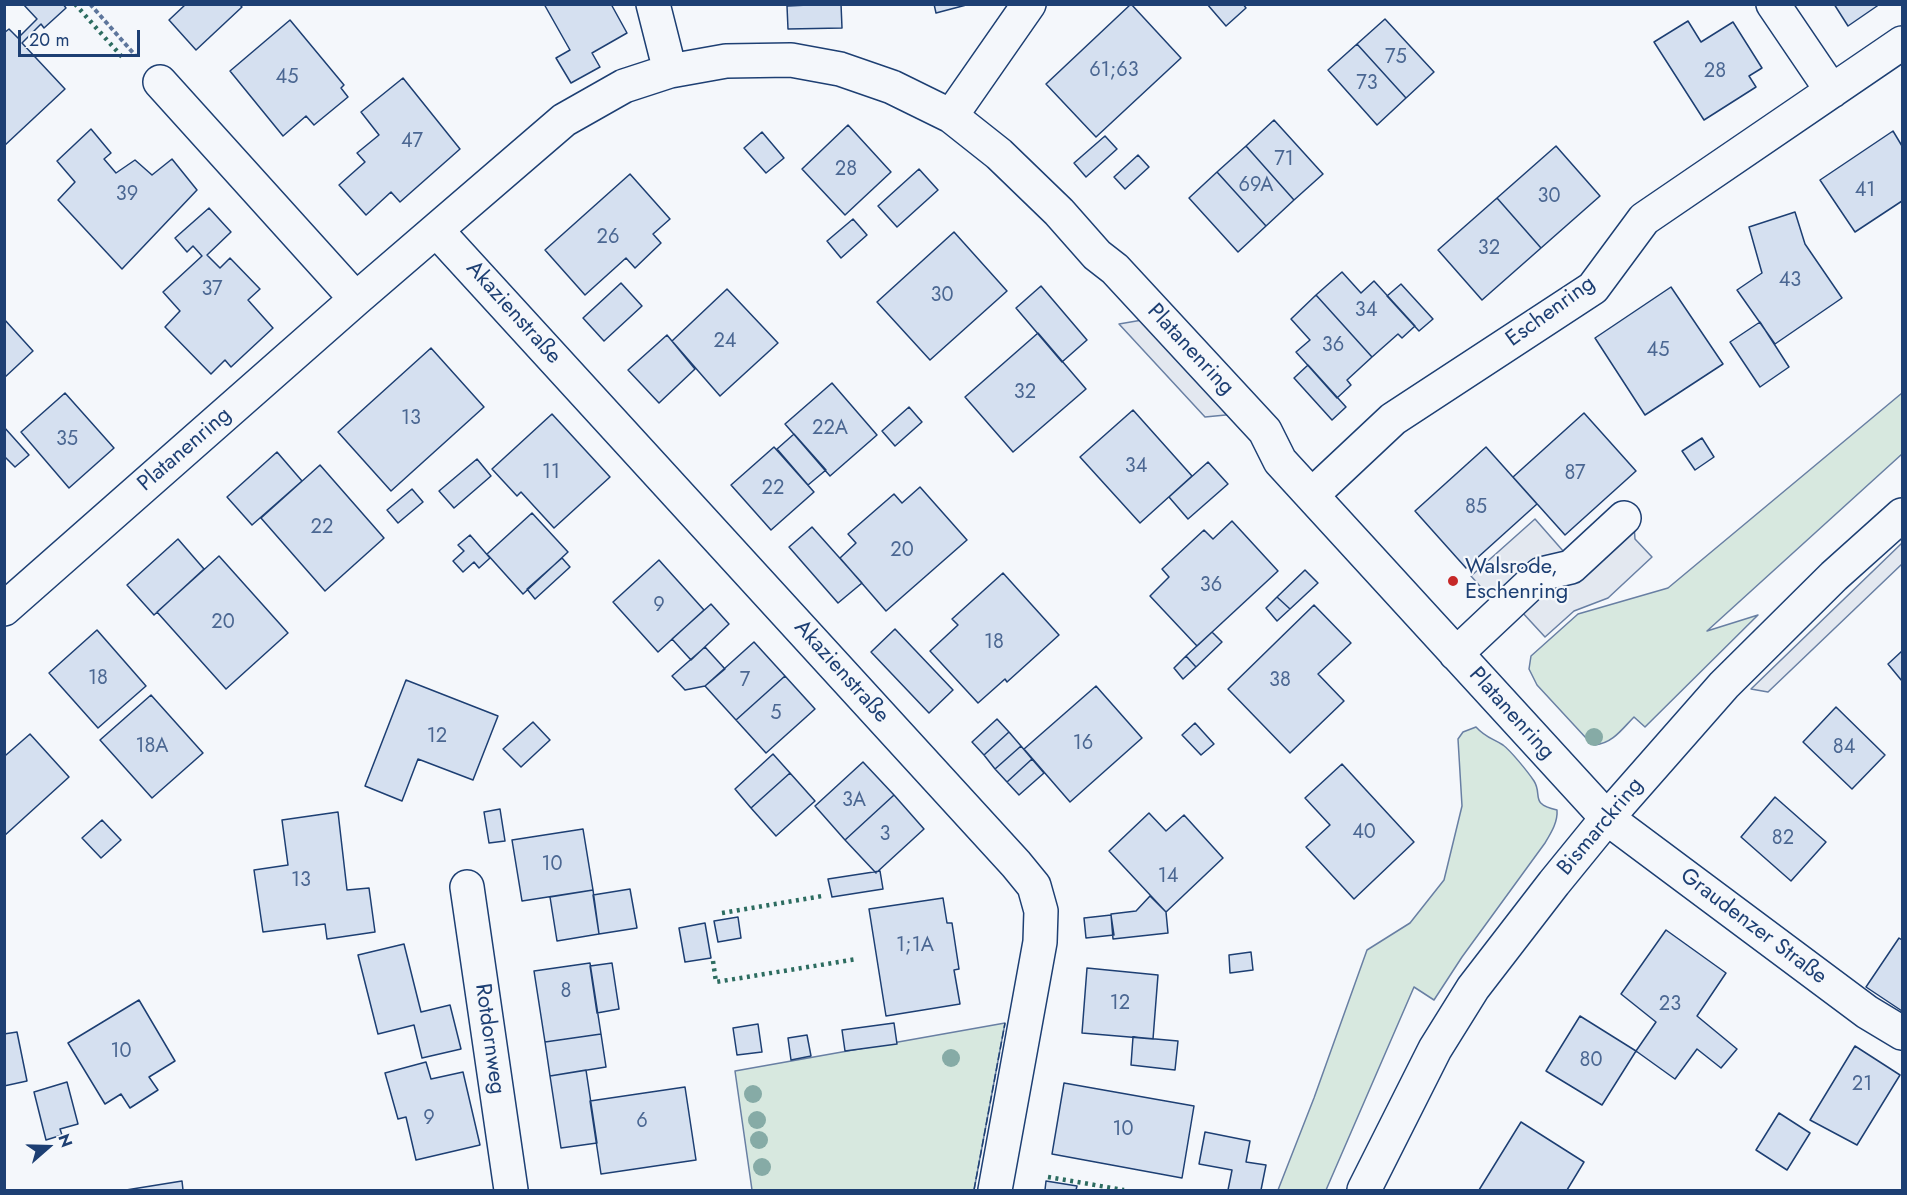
<!DOCTYPE html>
<html>
<head>
<meta charset="utf-8">
<style>
  body { margin:0 }
  #map { position:relative; width:1907px; height:1195px; overflow:hidden; background:#f4f7fb; font-family:Jost,sans-serif }
  canvas { display:block }
  .frame { position:absolute; inset:0; border:6px solid #1d3f73; pointer-events:none }
  .north { position:absolute; left:18px; top:1117px; width:60px; height:60px; -webkit-text-stroke:4px #f4f7fb; paint-order:stroke; rotate:70deg; font-size:16px; font-weight:700; line-height:24px; text-align:center; color:#1d3f73 }
  .north::after { content:''; display:block; margin:auto; width:21px; height:27px; background:#1d3f73; clip-path:polygon(50% 0,100% 100%,50% 72%,0 100%) }
  .scale { position:absolute; left:18px; top:30px; width:122px; height:27px; box-sizing:border-box; border:3px solid #1d3f73; border-top:0; padding-left:8px; font-size:18px; line-height:21px; white-space:nowrap; color:#1d3f73; -webkit-text-stroke:4px #f4f7fb; paint-order:stroke }
</style>
</head>
<body>
<div id="map">
<canvas width="1907" height="1195"></canvas>
<div class="frame"></div>
<div class="north">N</div>
<div class="scale">20 m</div>
</div>
<script>
const c = document.querySelector('canvas').getContext('2d');
c.lineJoin = 'round';
function fill(path, color) { c.fillStyle = color; c.fill(path, 'evenodd'); }
function stroke(path, color, width, dash) { c.strokeStyle = color; c.lineWidth = width; c.lineCap = dash ? 'butt' : 'round'; c.setLineDash(dash || []); c.stroke(path); }
function label(font, color, halo, rows, align = 'center') {
  c.font = font + ' Jost,sans-serif'; c.lineWidth = 4.5; c.setLineDash([]); c.textBaseline = 'middle'; c.strokeStyle = halo; c.fillStyle = color; for (const [text, x, y, turn = 0] of rows) {
    c.save(); c.translate(x, y); c.rotate((+turn || 0) * Math.PI / 180); c.textAlign = isNaN(turn) ? turn : align; if (halo) c.strokeText(text, 0, 0); c.fillText(text, 0, 0); c.restore();
  }
}
const green = new Path2D(`
  M1902,393V454L1707,631L1758,615L1645,727L1634,717C1622,729 1613,743 1595,745L1586,738L1537,685L1529,669L1531,656L1578,614L1668,588Z
  M1476,727C1486,738 1492,738 1503,745C1511,751 1528,772 1534,781C1543,795 1529,804 1557,810C1558,822 1551,833 1545,843L1462,957L1434,1000L1414,987L1326,1190H1278L1314,1098L1367,950L1410,923L1444,880L1462,806L1458,739L1463,732Z
  M1005,1023L974,1190H752L735,1071Z`);
fill(green, '#d7e8df');
stroke(green, '#687fa3', 1.5);
const parking = new Path2D(`
  M1148,319L1236,414L1205,417L1119,324Z
  M1535,519L1564,552L1634,526L1635,539L1652,557L1608,598L1574,611L1545,637L1521,611L1494,602L1471,576Z
  M1902,543V564L1768,692L1751,689Z`);
fill(parking, '#e3e8f0');
stroke(parking, '#687fa3', 1.5);
const building = new Path2D(`
  M23,4H63L66,8L44,28L41,24L22,43L65,89L4,146V33L9,29L18,38L37,19Z
  M186,4H239L242,7L196,50L169,20Z
  M544,4H611L627,33L592,53L600,67L571,83L556,58L570,50Z
  M830,4H841L842,28L788,29L787,6Z
  M934,4H970L936,13Z
  M1131,4L1181,58L1096,137L1046,84Z
  M1207,4H1243L1246,8L1226,26Z
  M1834,4H1880L1848,26Z
  M1385,19L1434,72L1406,98L1357,44Z
  M290,20L344,85L341,88L348,97L314,125L306,116L283,136L230,71Z
  M1688,21L1701,42L1733,22L1762,68L1749,76L1756,87L1704,120L1654,42Z
  M1357,44L1406,98L1377,125L1328,70Z
  M403,78L460,149L400,202L391,192L366,215L339,185L365,162L357,153L379,135L361,112Z
  M1274,120L1323,174L1294,200L1246,146Z
  M848,125L891,172L845,215L802,169Z
  M91,129L111,153L104,159L116,173L135,160L152,175L172,159L197,190L122,269L58,200L75,182L57,161Z
  M1893,131L1902,146V201L1855,232L1820,180Z
  M762,132L784,158L766,173L744,148Z
  M1105,136L1117,149L1086,177L1074,163Z
  M1246,146L1294,200L1266,226L1217,172Z
  M1556,146L1600,196L1541,248L1497,198Z
  M1138,155L1149,167L1125,189L1114,177Z
  M919,169L938,190L897,227L878,206Z
  M1217,172L1266,226L1238,252L1189,198Z
  M630,174L670,219L653,234L661,243L635,268L626,258L585,295L545,250Z
  M1497,198L1541,248L1482,300L1438,250Z
  M209,208L231,232L207,255L220,268L230,258L260,289L248,300L273,328L231,367L225,360L211,374L165,327L180,311L163,292L202,256L193,246L187,252L175,238Z
  M1795,212L1805,244L1842,298L1775,344L1737,290L1762,273L1749,227Z
  M853,219L867,235L841,258L827,241Z
  M954,232L1007,291L930,360L877,302Z
  M1342,272L1361,293L1374,281L1415,326L1402,338L1398,334L1372,357L1316,295Z
  M621,283L642,306L604,341L583,318Z
  M1401,284L1433,319L1419,331L1387,296Z
  M1041,286L1087,340L1062,362L1016,308Z
  M1671,287L1723,364L1645,415L1595,338Z
  M727,289L778,343L720,396L672,341Z
  M1316,295L1372,357L1347,380L1351,385L1337,398L1296,352L1310,340L1291,319Z
  M4,319L33,351L4,378Z
  M1760,322L1789,367L1760,387L1730,342Z
  M1038,333L1086,389L1013,452L965,397Z
  M667,335L695,369L659,403L628,370Z
  M431,348L484,407L391,491L338,432Z
  M1308,365L1346,407L1332,420L1294,378Z
  M832,383L877,435L830,476L785,424Z
  M65,393L114,448L69,488L21,432Z
  M909,407L922,422L895,446L882,431Z
  M1133,410L1192,476L1140,523L1080,457Z
  M1584,413L1636,471L1565,535L1513,477Z
  M552,414L610,477L554,528L521,492L517,496L492,469Z
  M4,427L29,455L15,467L4,456Z
  M794,434L826,470L808,485L777,449Z
  M1702,438L1714,457L1695,470L1682,451Z
  M774,447L814,492L771,530L731,485Z
  M1486,447L1537,504L1466,568L1415,511Z
  M277,452L302,481L252,525L227,497Z
  M477,459L491,476L454,508L439,491Z
  M1208,462L1228,484L1188,519L1169,497Z
  M320,465L384,538L325,591L261,518Z
  M920,487L967,540L886,611L840,558L856,543L848,534L894,494L902,503Z
  M412,489L423,502L398,523L387,510Z
  M532,513L568,552L523,594L487,554Z
  M1232,521L1278,571L1197,646L1150,596L1169,577L1162,569L1204,530L1213,539Z
  M812,527L862,583L838,603L789,547Z
  M470,535L490,558L479,568L474,562L463,572L453,561L464,551L458,545Z
  M178,539L204,569L154,615L127,585Z
  M219,556L288,633L226,689L157,612Z
  M562,558L570,567L535,599L527,589Z
  M659,560L704,610L658,652L613,602Z
  M1305,570L1318,583L1290,609L1277,597Z
  M1003,573L1059,635L1007,682L1005,679L978,703L930,651L958,625L952,619Z
  M1277,597L1290,609L1277,621L1266,608Z
  M711,604L729,624L691,660L672,639Z
  M1314,605L1351,643L1318,674L1344,701L1290,753L1228,689Z
  M895,629L953,690L929,713L871,652Z
  M97,630L146,686L98,728L49,673Z
  M1212,632L1222,642L1196,667L1186,656Z
  M754,642L785,676L736,720L705,686Z
  M705,647L725,669L705,686L685,690L672,676Z
  M1902,651V681L1888,664Z
  M1186,656L1196,667L1183,679L1174,668Z
  M785,676L815,709L766,753L736,720Z
  M406,680L498,716L473,780L418,759L402,801L365,786Z
  M1096,686L1142,738L1070,802L1024,749Z
  M151,695L203,753L152,798L100,740Z
  M1836,707L1885,755L1852,789L1803,742Z
  M997,719L1009,732L984,755L972,742Z
  M533,722L550,740L521,767L503,749Z
  M1195,723L1214,744L1201,755L1182,735Z
  M1009,732L1021,746L995,769L984,755Z
  M30,734L69,777L4,836V753L6,755Z
  M1021,746L1032,759L1007,782L995,769Z
  M773,754L790,773L751,808L735,789Z
  M1032,759L1044,773L1019,795L1007,782Z
  M863,762L894,795L845,840L815,806Z
  M1342,764L1414,842L1354,899L1306,847L1330,825L1305,798Z
  M790,773L815,801L776,836L751,808Z
  M894,795L924,829L876,873L845,840Z
  M1775,797L1826,842L1791,881L1741,837Z
  M500,809L505,841L489,843L484,812Z
  M338,812L347,890L369,888L375,932L327,939L325,924L263,932L254,870L288,865L282,820Z
  M1149,813L1166,831L1184,815L1223,858L1166,912L1109,851Z
  M102,820L121,840L101,858L82,838Z
  M583,829L593,890L522,901L512,840Z
  M880,871L883,889L832,897L828,879Z
  M630,889L637,928L599,934L593,895Z
  M593,890L599,934L557,941L550,897Z
  M1150,896L1166,912L1168,933L1113,939L1111,914L1136,911Z
  M943,898L947,923H952L959,969L954,970L960,1004L886,1016L869,909Z
  M1111,915L1114,935L1086,938L1084,918Z
  M738,917L741,938L718,942L714,921Z
  M705,923L711,958L685,962L679,928Z
  M1666,930L1726,973L1697,1016L1737,1049L1721,1068L1697,1049L1675,1079L1636,1051L1656,1022L1621,994Z
  M1899,938L1902,940V1011L1866,987Z
  M404,944L421,1012L450,1005L461,1049L422,1058L414,1025L378,1034L358,955Z
  M1251,952L1253,970L1230,973L1229,955Z
  M590,963L601,1034L545,1042L534,971Z
  M612,963L619,1009L597,1013L590,966Z
  M1087,968L1158,975L1153,1039L1082,1033Z
  M139,1000L175,1061L149,1077L158,1090L130,1108L121,1094L105,1104L68,1043Z
  M1580,1016L1636,1051L1602,1105L1546,1071Z
  M894,1023L897,1044L845,1051L842,1030Z
  M758,1024L762,1052L737,1055L733,1028Z
  M17,1032L27,1081L4,1086V1034Z
  M601,1034L606,1067L550,1076L545,1042Z
  M807,1035L811,1056L791,1060L788,1038Z
  M1133,1037L1178,1041L1175,1070L1131,1065Z
  M1855,1046L1900,1075L1857,1145L1810,1120Z
  M426,1062L431,1079L463,1072L480,1145L416,1160L406,1117L398,1119L385,1073Z
  M586,1070L597,1143L561,1148L550,1076Z
  M67,1082L78,1124L60,1129L62,1135L46,1140L34,1092Z
  M1064,1083L1194,1106L1182,1178L1052,1154Z
  M685,1087L696,1160L601,1174L590,1101Z
  M1779,1113L1810,1133L1787,1170L1756,1150Z
  M1521,1122L1584,1162L1567,1190H1479Z
  M1205,1132L1250,1141L1246,1162L1266,1165L1261,1190H1228L1232,1170L1199,1164Z
  M182,1181L183,1190H126Z
  M1046,1181L1077,1186L1076,1190H1045Z`);
fill(building, '#d5e0f0');
stroke(building, '#1d3f73', 1.5);
const minor = new Path2D(`
  M653,4L670,71
  M1773,4L1832,91
  M160,82L356,299
  M951,116L1029,4
  M437,231L1016,864L1034,886L1041,911L1040,942L995,1190
  M1312,495L1393,419L1593,288L1644,219L1902,43
  M4,609L356,299L564,120L624,86L670,71L726,61L791,60L840,69L892,87L951,116L999,154L1059,212L1097,255L1115,269L1265,431L1280,461L1607,818L1867,1012L1902,1033
  M1456,654L1541,574L1571,567L1624,518
  M467,887L511,1190
  M1364,1190L1435,1049L1473,988L1554,883L1607,818L1724,685L1834,576L1902,515`);
stroke(minor, '#1d3f73', 36);
stroke(new Path2D(`
  M90,4L135,55`), '#5e769c', 4, [4.5, 3]);
stroke(minor, '#f4f7fb', 33);
stroke(new Path2D(`
  M75,4L123,58
  M722,913L822,896
  M713,961L716,982L857,959
  M1048,1177L1124,1190`), '#2c6c60', 4.5, [3, 4.5]);
stroke(new Path2D(`
  M974,1190L1005,1023`), '#1d3f73', 1.5, [8, 3]);
c.fillStyle = '#86aba6';
for (const [x, y] of [
  [1594,737],
  [951,1058],
  [753,1094],
  [757,1120],
  [759,1140],
  [762,1167]
]) { c.beginPath(); c.arc(x, y, 9, 0, 2 * Math.PI); c.fill(); }
for (const [x, y, r, color] of [
  [1453,581,6,"#c62828"]
]) { const dot = new Path2D(); dot.arc(x, y, r, 0, 2 * Math.PI); c.fillStyle = color; c.fill(dot); stroke(dot, '#f4f7fb', 2); }
label('20px', '#4b6792', null, [
  ["75",1396,58],
  ["61;63",1114,71],
  ["28",1715,72],
  ["45",287,78],
  ["73",1367,84],
  ["47",412,142],
  ["71",1284,160],
  ["28",846,170],
  ["69A",1256,186],
  ["41",1865,191],
  ["39",127,195],
  ["30",1549,197],
  ["26",608,238],
  ["32",1489,249],
  ["43",1790,281],
  ["37",212,290],
  ["30",942,296],
  ["34",1366,311],
  ["24",725,342],
  ["36",1333,346],
  ["45",1658,351],
  ["32",1025,393],
  ["13",411,419],
  ["22A",830,429],
  ["35",67,440],
  ["34",1136,467],
  ["11",551,473],
  ["87",1575,474],
  ["22",773,489],
  ["85",1476,508],
  ["22",322,528],
  ["20",902,551],
  ["36",1211,586],
  ["9",659,606],
  ["20",223,623],
  ["18",994,643],
  ["18",98,679],
  ["7",745,681],
  ["38",1280,681],
  ["5",776,714],
  ["12",437,737],
  ["16",1083,744],
  ["18A",152,747],
  ["84",1844,748],
  ["3A",854,801],
  ["40",1364,833],
  ["3",885,835],
  ["82",1783,839],
  ["10",552,865],
  ["14",1168,877],
  ["13",301,881],
  ["1;1A",915,946],
  ["8",566,992],
  ["12",1120,1004],
  ["23",1670,1005],
  ["10",121,1052],
  ["80",1591,1061],
  ["21",1862,1085],
  ["9",429,1119],
  ["6",642,1122],
  ["10",1123,1130]
]);
label('22px', '#1d3f73', '#f4f7fb', [
  ["Eschenring",1551,312,-36],
  ["Akazienstraße",513,313,48],
  ["Platanenring",1190,350,47],
  ["Platanenring",185,450,-41],
  ["Akazienstraße",841,672,48],
  ["Platanenring",1511,714,48],
  ["Bismarckring",1601,827,-50],
  ["Graudenzer Straße",1753,927,37],
  ["Rotdornweg",489,1039,82]
]);
label('22px', '#1d3f73', '#f4f7fb', [
  ["Walsrode,",1465,568],
  ["Eschenring",1465,593]
], 'left');
</script>
</body>
</html>
